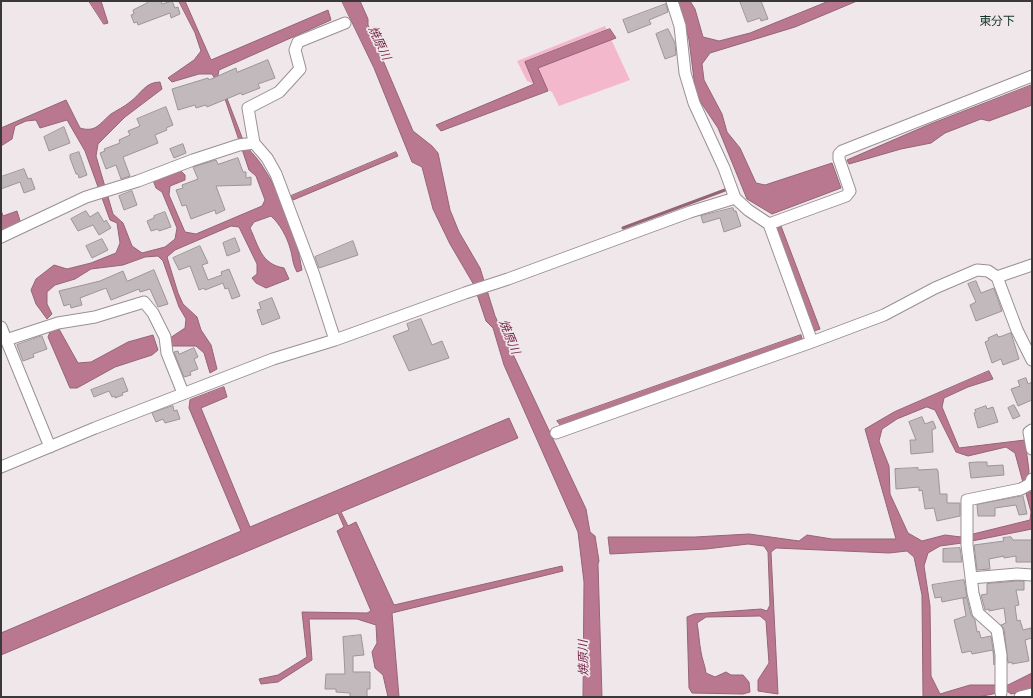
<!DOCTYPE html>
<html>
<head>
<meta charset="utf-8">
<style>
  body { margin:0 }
  #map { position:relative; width:1033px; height:698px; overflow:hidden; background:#f0e7ea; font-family:"Noto Serif",serif }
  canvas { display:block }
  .frame { position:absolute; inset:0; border:2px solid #3b3839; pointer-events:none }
</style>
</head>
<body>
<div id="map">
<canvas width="1033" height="698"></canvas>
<div class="frame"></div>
</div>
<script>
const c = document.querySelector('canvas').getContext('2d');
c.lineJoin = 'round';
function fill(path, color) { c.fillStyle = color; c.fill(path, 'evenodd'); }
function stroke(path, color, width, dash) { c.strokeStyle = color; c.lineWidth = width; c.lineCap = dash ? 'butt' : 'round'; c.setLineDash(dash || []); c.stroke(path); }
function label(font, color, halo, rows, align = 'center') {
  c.font = font + ' "Noto Serif","Noto Sans JP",serif'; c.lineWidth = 3.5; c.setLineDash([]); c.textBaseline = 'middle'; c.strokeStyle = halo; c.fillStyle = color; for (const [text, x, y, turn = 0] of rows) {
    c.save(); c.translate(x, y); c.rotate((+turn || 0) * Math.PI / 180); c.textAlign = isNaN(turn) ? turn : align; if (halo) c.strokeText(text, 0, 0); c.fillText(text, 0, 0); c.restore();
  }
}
fill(new Path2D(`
  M605,26L630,80L559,106L552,92L527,81L517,61Z`), '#f4b8cd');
const water = new Path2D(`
  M89,1H101L108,23L104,24Z
  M179,1H185L211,60L328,10L331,20L219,70L218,75L243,140C248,150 255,155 261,164C282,195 296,234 302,270L297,272C292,263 293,257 290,248C287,237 280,224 271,216L254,222L250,228C259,247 261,264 284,268L289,279L266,288L256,283L252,278L257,274V264L239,227L231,226L175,250L167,257L178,293L183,304L197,317L201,330L211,345L217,369L210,373L204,353L196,346H172L170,338L185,328L186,319L179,307L163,261L158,256L145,257L123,265L91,269L75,279L55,285L47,292V304L52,314L47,319L36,304L31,290L36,279L54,265L67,269L91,263L116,253L120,243L117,223L110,220L85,151L67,120L40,128L36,120L26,121L15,126L12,139L1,146V128L66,100L80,128C96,133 100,123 111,114C117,110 124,107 130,102C141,94 145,82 160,82L162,89L125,117L98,144L96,156L113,214L123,223L132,246L142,253L165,247L175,239L177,228L162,192L156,188L153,180L181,171L185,175V180L170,186L169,195L185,232L196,234L262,206L265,200L256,176L249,170L222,90L212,74H199L172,82L168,78L194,60L201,51L195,33Z
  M342,1H360L368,19V25L413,131L432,146L438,153L450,210L459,232L480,268L495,316L586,509L590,532L595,536L599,561L598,564L602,697H583L584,582L578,532L504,365L493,328L486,321L474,285L450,244L433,209L422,167L412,162L374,68Z
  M679,1H690L695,9L703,37L719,41L750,33L829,1H857L795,27L710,53L702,64L704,80L722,114L727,132L740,148L756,183L765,185L832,163L841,188L772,214L747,199L718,128L696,95L689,40Z
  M610,29L616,38L538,68L548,91L441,131L436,125L534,84L525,62Z
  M1032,85V105L989,121L981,119L945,133L931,143L901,149L849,164L847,160L928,125Z
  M396,152L398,156L293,200L291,196Z
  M1,210L3,216L17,211L21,224L1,231Z
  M781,226L820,329L814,331L776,228Z
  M59,329L78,363L91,362L128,342L153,335L158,350L152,355L115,367L77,388H70L48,337L50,332Z
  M801,335L803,342L561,426L557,421Z
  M989,371L993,379L968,387L944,398L942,407L959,448L1025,440L1029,471L1027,482L1032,497V529L962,543L940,546L928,553L924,566L930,606L931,676L940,694L970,685H1008L1032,673V690L1011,694L1007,691L978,697H923L922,595L914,557L907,551L889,553L776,548L771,552L778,694L758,691V680L769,663L766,621L760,616L706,617L697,623C699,633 699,642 701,652C702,659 705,665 706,673L715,677L726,672L731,675H743L749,682L750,692L743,694L692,693L689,688L687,617L694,614L761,609L767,611L770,605L768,552L764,546L748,544L706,549L610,554L608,537H695L749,534L799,541L807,535L832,539H896L865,429L894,412ZM927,407L935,410L956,452L968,456L1006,447L1015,453L1031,512L1030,520L961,537L945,535L922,541L908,533L890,494L889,466L879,441L882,429L897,419Z
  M224,387L227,397L201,408L250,527L509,418L518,438L341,512L348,526L356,522L394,605L562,566L563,571L392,613L399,697H388L383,675L375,668L372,652L377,643L376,625L357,619H309L312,660L278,682L261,684L259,679L278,675L307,657L302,612L367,613L371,611L337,531L344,527L338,513L1,655V633L241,531L189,408L190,400Z`);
fill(water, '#ba7790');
stroke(water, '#946476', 1);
stroke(new Path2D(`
  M623,228L725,190`), '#946476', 3);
const building = new Path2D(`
  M147,1H161L162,4L172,1L175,8L178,7L180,14L171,18L170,13L138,25L137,22L134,23L131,15L134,14L133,10L147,3Z
  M740,1H761L768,19L761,21L760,18L748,22Z
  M666,4L668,12L649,20L651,24L628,33L623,20Z
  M668,29L675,43L676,55L665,59L656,34Z
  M268,60L275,78L258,84L260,88L242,95L241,93L207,107L206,105L196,108L195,105L178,110L172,89L208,78L209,80L236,68L237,72Z
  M166,107L173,125L166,128L167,130L155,135L158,143L123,157L130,176L121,179L116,165L106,169L100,153L105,151L104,149L120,143L119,140L130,135L128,131L140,126L137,119Z
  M64,127L70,143L49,151L44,137Z
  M183,144L186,153L174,158L170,149Z
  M79,152L87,175L79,178L78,174H76L70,158V155Z
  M238,158L243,172H246V178L251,177V185L216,186L225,210L216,214L215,210L191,219L186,205L182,206L176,190L183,188L182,185L198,179L193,167L216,160L218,164Z
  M24,169L28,179L31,178L35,189L24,193L20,182L1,189V177Z
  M132,191L137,205L124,210L119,196Z
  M733,208L734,211H736L741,226L724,232L720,218L703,223L701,216Z
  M86,211L90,217L98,212L104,222L106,220L111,228L99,235L93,225L78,231L71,219Z
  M165,212L171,227L159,231L158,229L151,231L147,221L154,218V216Z
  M235,238L240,251L227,256L223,243Z
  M102,239L108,250L92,258L86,246Z
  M353,241L358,255L319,268L315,257Z
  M200,246L208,263L202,265L208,280L222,275L221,272L229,269L240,296L232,299L228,288L225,289L223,283L205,290L204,288L199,290L190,266L179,270L173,258Z
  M154,270L168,304L158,307L150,289L140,292L139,289L111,300L106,288L80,298L82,305L71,308L70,304L64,306L59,291L100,281L123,271L127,281Z
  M976,281L981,293L994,288L1002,311L976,321L970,305L976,302L968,284Z
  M272,298L280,318L262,325L257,310L261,309L259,303Z
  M421,319L432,345L442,341L449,358L409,371L393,336L409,330L407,324Z
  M1011,333L1019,359L1003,365L1001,359L992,363L985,342L989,340L988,338L997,334L998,337L1002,336Z
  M42,336L47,349L33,354L34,357L23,361L17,345Z
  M194,348L198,357L194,359L198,369L190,372L191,375L184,377L174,352L178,351L179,354Z
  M123,378L128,391L122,393L123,395L115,398V396L112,397L109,391L94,397L91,390Z
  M1026,378L1028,384L1032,382V400L1018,406L1011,389L1020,386L1018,381Z
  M1014,405L1020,416L1013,419L1008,408Z
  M173,406L174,411L177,410L180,419L165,423L163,419L156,422L152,413Z
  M986,406L987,409L993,407L998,422L978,428L974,413L976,412L975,410Z
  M922,417L925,424L933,421L936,428L932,430L933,452L911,454L910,440H916L909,422Z
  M977,462H987V466L1003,465L1004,475L971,478L969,463Z
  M918,468V470L937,469L938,471L940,494H947V503H960V516L937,521L934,508L925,509L922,490L919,491V487L896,489L895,469Z
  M1023,496L1027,514L1019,515L1016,505L995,508V516H978L977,505Z
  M1011,537L1013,540H1032V562H1016V556L1004,558V556L989,559L990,569L977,570L974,545L1004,541L1003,538Z
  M960,548L962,562H943V549Z
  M964,580L967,597L942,602L941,597L935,598L932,585Z
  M1017,581H1024V590H1016L1019,605L1015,606L1017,621L1020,620L1023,630L1031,628L1032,638L1025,640L1029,661L1012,664V662L1008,663L1004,629L1001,625L1006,623L1004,608L989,611V609L985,610L981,595L987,594V584Z
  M967,598L971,615L975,620L977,632L979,631L981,638L991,636L994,656V665L993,650L972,654L971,651L962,653L954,620L966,616L963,599Z
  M361,635L364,655L353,656V672H370V689H367V697H350V693L336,692V689H325L326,674H345L343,637Z`);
fill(building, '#c2b9bc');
stroke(building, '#9c9496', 1);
const minor = new Path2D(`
  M672,1L680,26L685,73L694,103L724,168L735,198L748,210L769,224L812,342L884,315L935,288L977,270L988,271L997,277L1017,330L1032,360
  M254,143L248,108L279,92L300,69L295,50L298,42L345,23
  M769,224L846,196L850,191L839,159V154L842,151L1032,76
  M1,237L86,197L138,181L193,160L239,145L254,143L267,158L276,174L314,275L335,340
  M997,277L1032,265
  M1,327L50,447
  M6,340L58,323L95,317L144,302L153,313L165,337L167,353L183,393
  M1032,430L1029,432L1032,449
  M556,433L812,342
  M1,467L95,428L273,359L335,340L465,293L508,279L690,212L735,198
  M971,578L1017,574L1032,575
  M1001,693V655L997,630L978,613L973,593L967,545V500L1021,489L1030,484L1032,479
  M1020,697L1032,694`);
stroke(minor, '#999093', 13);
stroke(minor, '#fff', 11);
label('12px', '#11312a', '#f0e7ea', [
  ["東分下",997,22]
]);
label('italic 12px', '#762549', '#f0e7ea', [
  ["焼原川",379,43,65],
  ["焼原川",509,337,68],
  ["焼原川",584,658,-91]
]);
</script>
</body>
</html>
